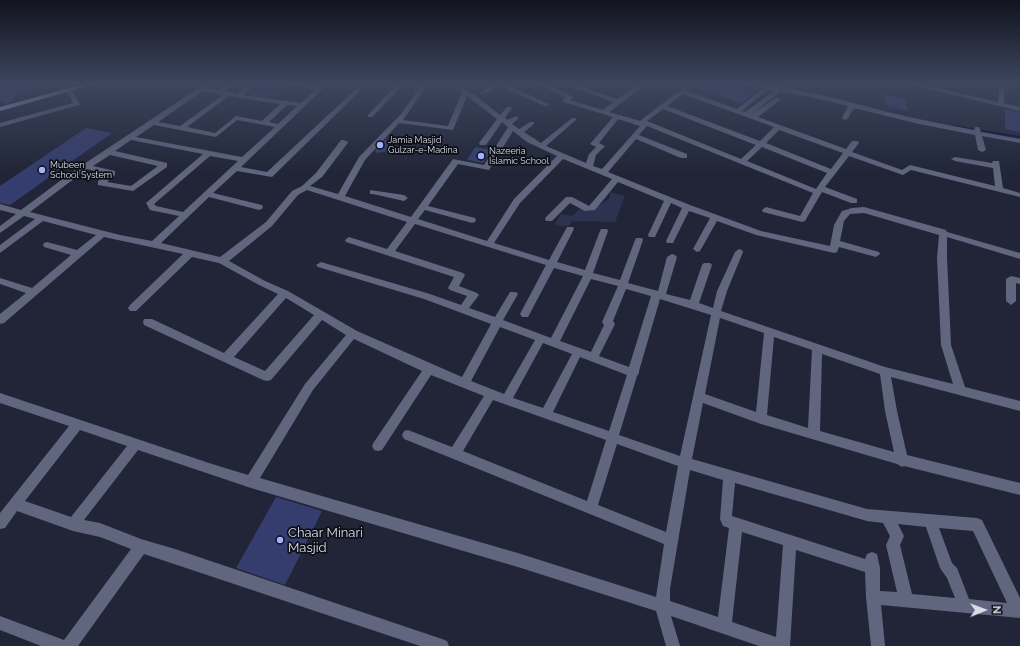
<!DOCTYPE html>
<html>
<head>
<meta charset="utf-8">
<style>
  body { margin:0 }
  #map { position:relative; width:1020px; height:646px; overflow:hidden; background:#212537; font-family:Raleway,sans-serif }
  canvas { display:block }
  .north { position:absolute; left:964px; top:590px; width:40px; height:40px; -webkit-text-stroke:3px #0d0f17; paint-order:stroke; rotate:89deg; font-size:11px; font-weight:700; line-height:16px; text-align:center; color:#d9dce8 }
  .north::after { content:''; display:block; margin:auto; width:14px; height:18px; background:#d9dce8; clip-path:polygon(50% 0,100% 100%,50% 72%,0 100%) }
</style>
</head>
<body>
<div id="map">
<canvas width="1020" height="646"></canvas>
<div class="north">N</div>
</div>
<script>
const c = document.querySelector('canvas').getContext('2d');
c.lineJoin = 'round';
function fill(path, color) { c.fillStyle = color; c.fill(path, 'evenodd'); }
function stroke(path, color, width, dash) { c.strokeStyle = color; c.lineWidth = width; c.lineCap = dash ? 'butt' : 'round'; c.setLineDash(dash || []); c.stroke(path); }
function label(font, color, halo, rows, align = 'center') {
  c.font = font + ' Raleway,sans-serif'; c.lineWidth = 3.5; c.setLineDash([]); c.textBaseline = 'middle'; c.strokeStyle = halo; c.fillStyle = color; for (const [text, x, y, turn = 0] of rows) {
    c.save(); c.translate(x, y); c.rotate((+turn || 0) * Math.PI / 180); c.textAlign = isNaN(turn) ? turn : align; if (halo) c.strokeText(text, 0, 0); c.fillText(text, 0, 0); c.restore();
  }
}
fill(new Path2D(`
  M610,192L625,196L615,222L572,221L569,226H559L555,224L561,214L572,216L581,208L587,211L596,209L598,206L610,198Z`), '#2d3251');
stroke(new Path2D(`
  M754,83L761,85
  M953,126L1020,137`), '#090635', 2);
fill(new Path2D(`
  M0,83L15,86L18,84L34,88L11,99L14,101L5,104L0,101Z
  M703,83H726L754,93L741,104L697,87Z
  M256,90L278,93V94L265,97L251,95Z
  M883,94L904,98L908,111L886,106Z
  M1005,109L1020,112V132L1005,129Z
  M86,128L112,133L10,205L0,203V186Z
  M386,139L389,151L377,153L375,151Z
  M475,147L492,150L483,163L467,160Z
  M276,497L322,511L285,585L236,568Z`), '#353d6f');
fill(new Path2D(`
  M206,83H214L208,88L219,90L228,83H236L225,91L237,94L249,83H256L243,95L301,103L315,90L283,83H299L318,87L322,83H329L241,167L267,172L357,88L348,83H357L364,87L272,177L237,171L213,193L262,205L263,207L262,209L259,210L209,197L161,243L220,257L266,222L292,191L302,186L316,173L341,140H344L348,142L347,144L322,177L310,186L338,194L359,157L401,114L418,90L404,84L372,117H368V115L398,83H413L421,86L425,83H432L424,90L403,120L448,126L462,92L443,83C465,83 483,102 500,115L507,107H511L512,108L505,118L508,120L514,117H518V119L512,124L519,129L530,122H534V124L524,132L541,143L572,118H576V120L546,146L586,163L589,154L596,147L590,144L613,117L563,102L562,101L565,97L535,83H544L572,96L573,97L570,100L603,110L613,102L575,88V86H579L617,99L640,83H648L609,112L640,121L689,83H697L687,91L737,109L761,90H765V92L742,111L745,112L774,91L738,83C779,83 821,95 861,105C898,115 936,123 974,130L975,127H979L981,132L1020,139V143L982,136L986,150L982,152L978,150L975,135L919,124L854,108L848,118L845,120L842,118L848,106L811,97L780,92L751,114L776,98H780V100L758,117L846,149L852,141H858L859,143L852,152L902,170L910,165L995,186L993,168L955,161L951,159L955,157L992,163L993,161H999L1003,188L1020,193V197L911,170L903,175L849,156L825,187L857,199V203H851L822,192L805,221L802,222L763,212L762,210L766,207L800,216L813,193L647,126L639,135L687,154V158H681L636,139L608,172L690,205L761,231L830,246L834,225L842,211L852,208L864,207L946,230L947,232L1020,253V259L947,237V258L951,345L965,387L1020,401V411L891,377L897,411L907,455L1020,483V495L904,466L902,467L897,464L761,424L703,403L692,459L867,509L977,518L982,520L1020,598V618L881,605L885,646H871L866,597L865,572L796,550L790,646H759L671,616L680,646H666L656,611L521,568L251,488L138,450L84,520L100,523L141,539L175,549L442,639L447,641L449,646H420L144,554L78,646H41L0,630V616L64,640L131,549L100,537L73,531L17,511L5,528L0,529V513L69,426L0,403V393L209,463L248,475L305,384L346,335L322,320L271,380L267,381L263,380L144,325L143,322L144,319H152L224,353L278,294L259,285L219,263L192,257L136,311H130L128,308L130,305L183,254L104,237L4,323L0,324V314L26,293L0,284V278L32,288L71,255L44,247L43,245L44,243L47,242L77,250L96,235L43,221L0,253V245L35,219L24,216L0,233V226L16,214L0,210V204L21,210L72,172ZM203,91L223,95L180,126L158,122ZM683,94L774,127L760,141L667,106ZM229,96L280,104L262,121L236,116L215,133L187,127ZM467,96L497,119L479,143L480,145H486L502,122L508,127L484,165L453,159L411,217L345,196L365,160L399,123L453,130ZM287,105L297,106L278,124L269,122ZM663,109L756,145L741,159L647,121ZM618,119L640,126L602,169L593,166L596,155L605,146L599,143ZM237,120L275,127L242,157L136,137L154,125L216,137ZM779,130L843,153L831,169L766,143ZM513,131L527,142L557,156L514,199L487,241L418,219L425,210L472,223L475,222L476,220L475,218L428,206L458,164L489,170ZM131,140L203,154L146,203L150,210L179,216L152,241L120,235L30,212L87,169L106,174L98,181V185L133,191L167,167V163L115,151ZM762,147L827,173L816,189L747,161ZM110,155L158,166L131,186L107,182L115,175V171L93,166ZM210,156L238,161L183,212L156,206L154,204ZM563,159L612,179L589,206L572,197H566L546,217L545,219L546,221H552L570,203L585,211L595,210L618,182L664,201L648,235L649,237H655L671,203L682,208L666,241L667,243H673L689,211L710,218L693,249L697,252L700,251L717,221L756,235L834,253L837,252L839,247L876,257L880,254L879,252L840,241L844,221L850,214L864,213L939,235L937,258L941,345L953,384L885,367L721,311L727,291L743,252L742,250L739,249L735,252L717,291L713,308L699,303L712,265L710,263H704L702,265L690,300L666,294L677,257L675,255L672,254L667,257L658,291L628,283L643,240L642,238H636L635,240L620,280L593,273L608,231L607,229H601L600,231L585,270L557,262L574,229L573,227H567L549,260L494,243L520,203ZM307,190L407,222L387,249L349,237L345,240L346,242L454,277L448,288L450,290L467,296L461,305L430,294L321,262L316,265L318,267L424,299L491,324L462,377L357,331L288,291L265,281L229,261L272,226L298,195ZM415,224L546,265L520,314L522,317H528L554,268L583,276L551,338L503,320L518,294L516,292H510L495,317L469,308L479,295L477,293L459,286L465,275L463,273L395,251ZM591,279L618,286L602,322L604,325L591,352L560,341ZM626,289L651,296L629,367L599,356L615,324L613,321ZM286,298L314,315L265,371L234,357ZM660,299L711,315L680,456L619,435L637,376L639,373V371ZM720,318L764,333L756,412L705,394ZM500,327L535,340L504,394L471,381ZM774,337L812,350L808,428L767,415ZM354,339L422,371L374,442L372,446L374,450L378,451L382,450L431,375L484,396L452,447L408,430L404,431L402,435L404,439L664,544L656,597L521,554L260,478L313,390ZM543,343L572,354L543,408L513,398ZM822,354L880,374L885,411L894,452L820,431ZM580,357L627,375L609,431L553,412ZM493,400L606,440L587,501L463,451ZM80,430L127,446L71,517L25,501ZM617,444L678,466L666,532L598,505ZM690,470L723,480L720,519L723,526L729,528L718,617L670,601V589ZM735,483L867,521L883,523L890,536L886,545L897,592L880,591V568L877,554L872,552L867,554L865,559L732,516ZM898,524L926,527L940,568L947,578L955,598L912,594L900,545L904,536ZM939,528L973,531L1007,603L969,599L957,568L952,563ZM742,532L783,545L776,637L732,622Z
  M496,83H504L550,105L545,106L499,86L484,94L479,93Z
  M903,83H916L998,102L999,83H1005L1004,103L1020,107V111Z
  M68,90H72L80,104L79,105L0,127V123L73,103L67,91Z
  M370,190L404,195L408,198L404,201L373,194H370Z
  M1011,276L1020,278V284L1016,283V301L1011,305L1006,301V279Z`), '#61667f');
fill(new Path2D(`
  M87,83H98L0,111V107Z`), '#9ca6d9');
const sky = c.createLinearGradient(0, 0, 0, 174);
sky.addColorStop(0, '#12141e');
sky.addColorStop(0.48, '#3d465e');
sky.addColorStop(1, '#3d465e00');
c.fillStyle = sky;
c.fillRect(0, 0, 1020, 174);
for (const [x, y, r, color] of [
  [380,145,4,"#a3b2fd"],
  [481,156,4,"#a3b2fd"],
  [42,170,4,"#a3b2fd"],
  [280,540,4,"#a3b2fd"]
]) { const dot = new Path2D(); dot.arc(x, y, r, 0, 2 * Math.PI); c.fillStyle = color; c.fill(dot); stroke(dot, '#0d0f17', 1.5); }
label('9px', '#d9dce8', '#0d0f17', [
  ["Jamia Masjid",388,140],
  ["Gulzar-e-Madina",388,150],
  ["Nazeeria",489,151],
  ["Islamic School",489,161],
  ["Mubeen",50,165],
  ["School System",50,175]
], 'left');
label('13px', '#d9dce8', '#0d0f17', [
  ["Chaar Minari",288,533],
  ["Masjid",288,548]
], 'left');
</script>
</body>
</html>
